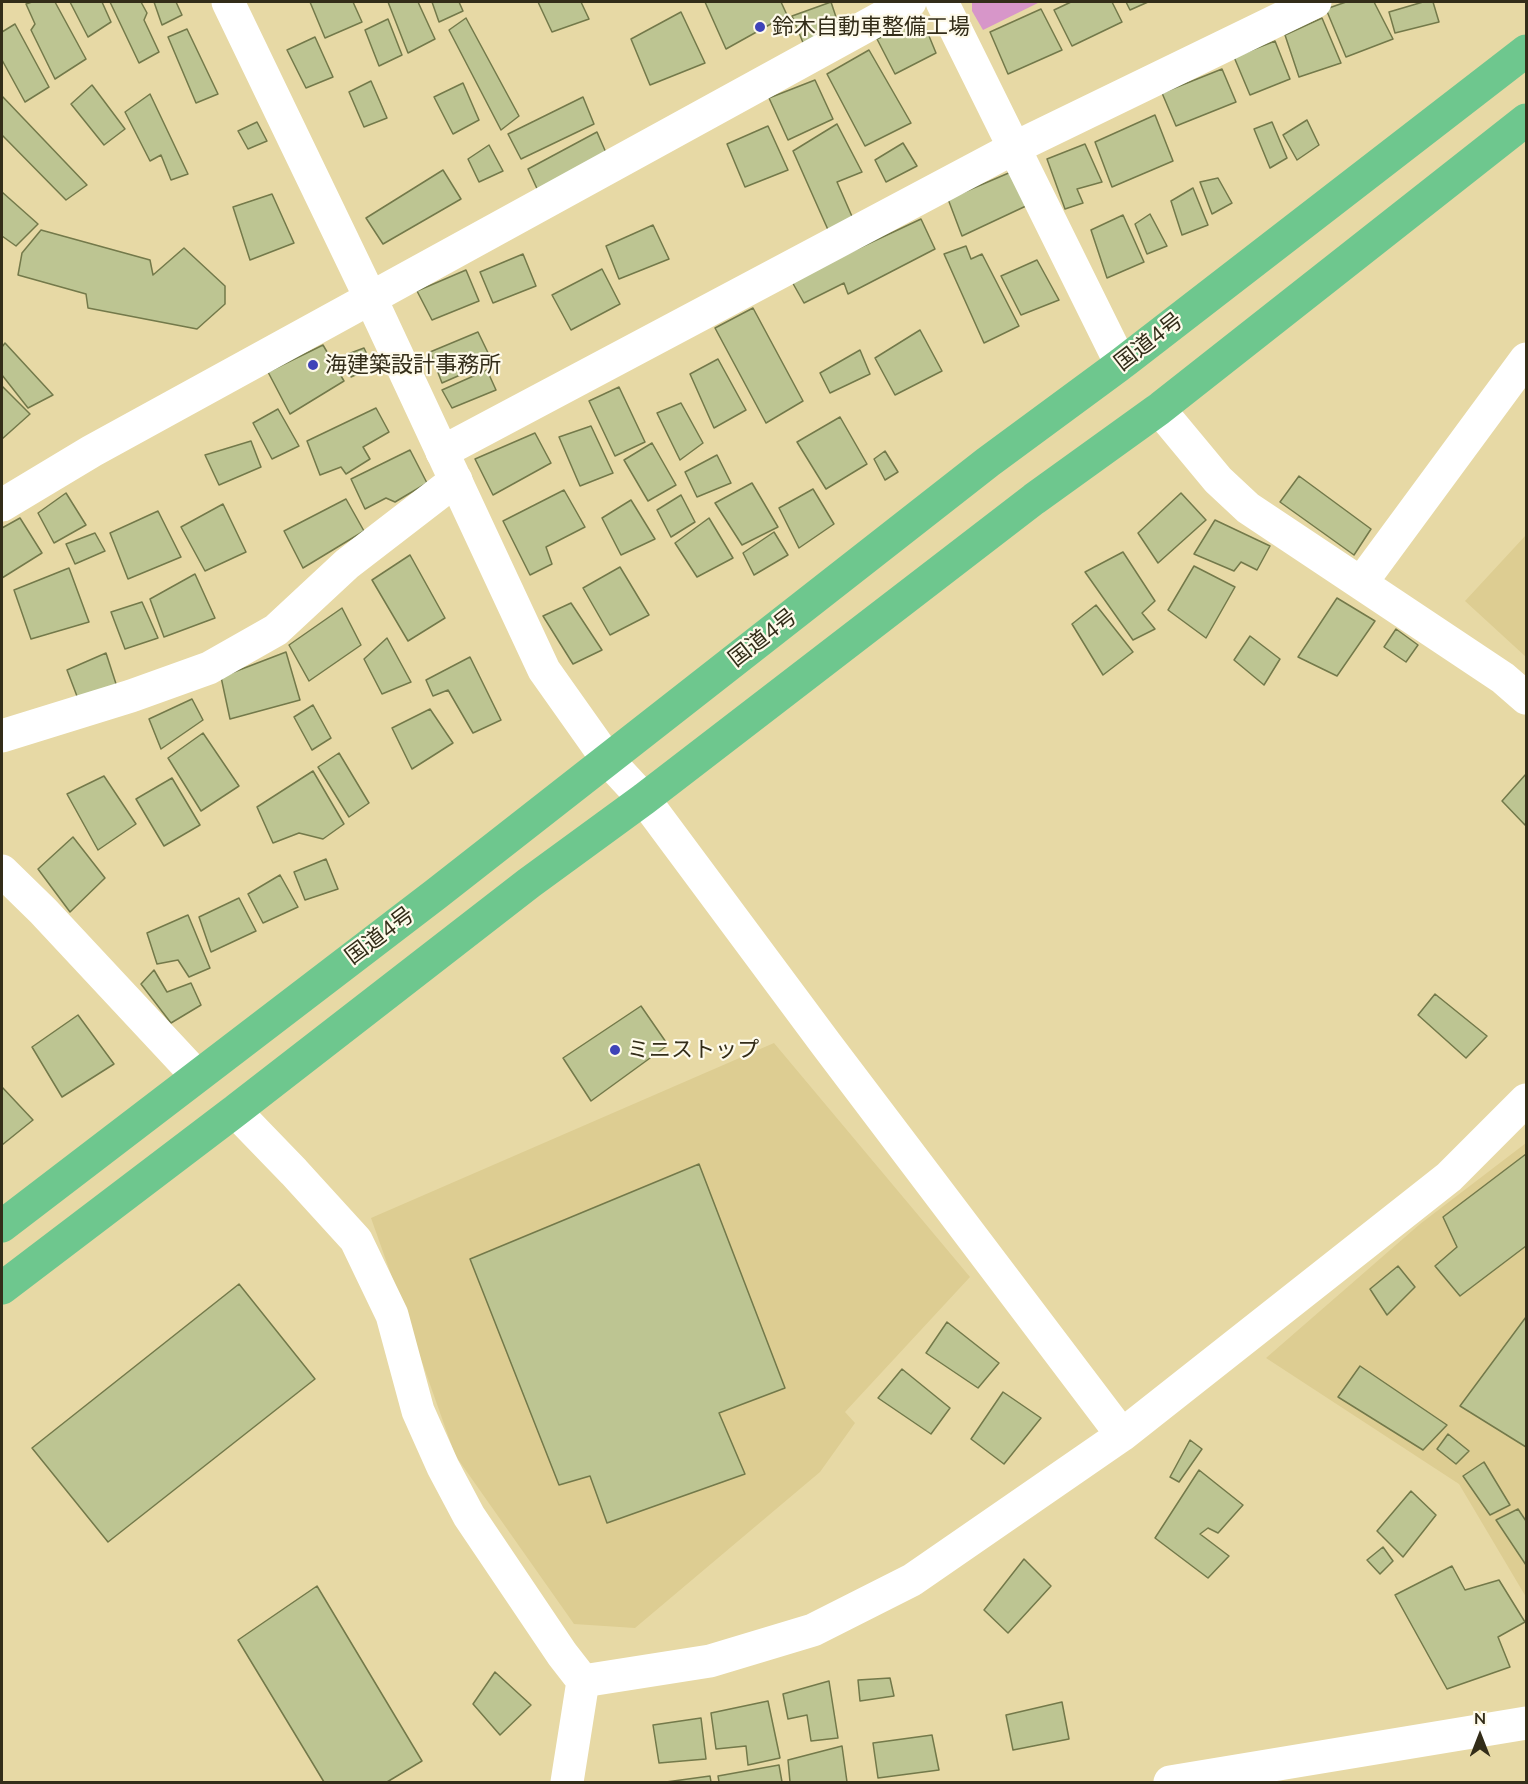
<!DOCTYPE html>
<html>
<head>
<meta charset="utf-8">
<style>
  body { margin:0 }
  #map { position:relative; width:1528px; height:1784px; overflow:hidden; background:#e7d9a5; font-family:Mulish,sans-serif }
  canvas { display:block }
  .frame { position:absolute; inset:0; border:3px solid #332d19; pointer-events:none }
  .north { position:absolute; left:1450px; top:1706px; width:60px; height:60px; -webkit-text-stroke:4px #fefaea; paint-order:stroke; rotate:0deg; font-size:16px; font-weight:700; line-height:24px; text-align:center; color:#332d19 }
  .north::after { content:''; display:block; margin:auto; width:21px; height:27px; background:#332d19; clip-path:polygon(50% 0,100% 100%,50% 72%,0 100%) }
</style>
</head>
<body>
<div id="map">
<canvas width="1528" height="1784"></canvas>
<div class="frame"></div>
<div class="north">N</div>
</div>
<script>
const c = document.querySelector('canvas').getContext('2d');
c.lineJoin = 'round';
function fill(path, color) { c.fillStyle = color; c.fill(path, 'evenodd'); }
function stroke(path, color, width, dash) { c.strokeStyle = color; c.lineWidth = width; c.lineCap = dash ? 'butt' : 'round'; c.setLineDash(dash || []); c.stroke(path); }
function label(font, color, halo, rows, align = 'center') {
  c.font = font + ' Mulish,"Noto Sans JP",sans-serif'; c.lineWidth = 4.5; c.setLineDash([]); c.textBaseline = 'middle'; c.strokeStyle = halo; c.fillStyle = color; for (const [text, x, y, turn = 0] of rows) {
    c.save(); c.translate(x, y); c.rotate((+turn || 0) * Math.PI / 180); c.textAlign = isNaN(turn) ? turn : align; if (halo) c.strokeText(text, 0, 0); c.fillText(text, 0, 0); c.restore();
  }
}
fill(new Path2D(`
  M1526,535V657L1465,601Z
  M774,1043L970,1277L845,1412L855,1423L820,1472L635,1628L574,1624L455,1455L371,1218Z
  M1526,1143V1597L1459,1484L1266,1358L1420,1224Z`), '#ddcd92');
fill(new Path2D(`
  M972,2H1040L983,30L972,11Z`), '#d796c9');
const building = new Path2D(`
  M32,2H55L86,59L55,79L31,30L35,24L26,4Z
  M70,2H102L111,22L88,37Z
  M110,2H141L147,13L144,20L159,52L139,63Z
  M154,2H176L182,15L162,25Z
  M310,2H353L362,22L325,38Z
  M388,2H418L435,39L408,53Z
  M432,2H459L463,11L439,22Z
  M538,2H581L589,19L552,32Z
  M705,2H781L787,15L726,49Z
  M831,2L840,29L804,45L792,16Z
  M1071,2H1112L1122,22L1072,46L1054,10Z
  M1126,2H1148L1130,10Z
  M1346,2H1374L1393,39L1346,57L1326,9Z
  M1423,2H1433L1439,22L1395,33L1389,12Z
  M1041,9L1062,50L1008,74L990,32Z
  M681,12L705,63L650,85L631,39Z
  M466,18L519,116L501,130L449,30Z
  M1322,18L1341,63L1299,77L1285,35Z
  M388,19L402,55L379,66L365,30Z
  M922,19L936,53L895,74L877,39Z
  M15,24L49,87L25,102L2,60V32Z
  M187,29L218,94L196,103L168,37Z
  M315,37L333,77L306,88L287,50Z
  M1275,41L1290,79L1250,95L1234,57Z
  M869,50L911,123L865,146L827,74Z
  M1222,69L1236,102L1176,126L1162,93Z
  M815,80L833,119L788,140L769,98Z
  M371,81L387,118L364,127L349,92Z
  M463,83L479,120L453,134L434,97Z
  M92,85L125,129L104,145L71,104Z
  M150,94L188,174L171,180L161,155L150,161L125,112Z
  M2,96L87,185L66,200L2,135Z
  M583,97L594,124L521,159L508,134Z
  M1155,115L1173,161L1112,187L1095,142Z
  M1307,120L1319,145L1297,160L1283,135Z
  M257,122L267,141L248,149L238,131Z
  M1272,122L1287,158L1270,168L1254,129Z
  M837,124L862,172L837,182L854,221L829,232L793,151Z
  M768,126L788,170L745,187L727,144Z
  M597,132L607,155L539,193L528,169Z
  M903,143L917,166L886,182L875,160Z
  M1085,144L1102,182L1077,189L1083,203L1065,209L1047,159Z
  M489,145L503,171L479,182L468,159Z
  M443,170L461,199L383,244L366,218Z
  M1011,172L1026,206L962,236L948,199Z
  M1218,178L1232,203L1212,214L1200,182Z
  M1193,188L1208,225L1182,235L1171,201Z
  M2,192L38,224L16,246L2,236Z
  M272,194L294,243L250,260L233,207Z
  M1150,214L1167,246L1147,254L1135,224Z
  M1123,215L1144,262L1107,278L1091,230Z
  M921,219L935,249L848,294L844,283L804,303L791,280Z
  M653,225L669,259L619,279L606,246Z
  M41,230L150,260L153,275L184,248L225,286V304L197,329L88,308L86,294L18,275L22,253Z
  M966,246L971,259L982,254L1019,326L984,343L944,254Z
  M523,254L536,286L493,303L480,272Z
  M1037,260L1059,300L1021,315L1001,276Z
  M602,269L620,304L571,330L552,295Z
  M466,270L479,301L432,320L417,291Z
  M753,308L803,401L766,423L715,328Z
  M920,330L942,371L895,395L875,358Z
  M478,332L492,361L442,383L430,352Z
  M5,343L53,395L28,408L2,375V347Z
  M323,345L344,381L290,414L268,372Z
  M364,348L373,367L351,377L340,357Z
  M860,350L870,374L830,393L820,373Z
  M718,359L746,410L714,428L690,374Z
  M487,370L496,390L452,408L442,390Z
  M2,386L30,414L2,439Z
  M619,387L645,442L615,456L589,401Z
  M681,403L703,443L680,460L657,413Z
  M376,408L389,432L363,447L370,459L346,474L341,467L320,475L307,441Z
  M278,409L299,446L272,459L253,423Z
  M840,417L867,464L826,489L797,442Z
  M591,426L613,473L580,486L559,437Z
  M535,433L551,463L493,495L475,459Z
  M251,441L261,467L219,485L205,455Z
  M652,443L676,485L648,501L624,460Z
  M410,450L427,483L395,502L386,498L365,509L351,479Z
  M885,451L898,472L885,480L874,459Z
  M717,455L731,483L697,497L685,472Z
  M1299,476L1371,529L1354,555L1280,502Z
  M752,483L778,527L742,545L715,503Z
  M813,489L834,524L799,548L779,508Z
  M564,490L585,527L546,547L552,564L530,575L503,521Z
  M66,493L86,525L54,543L38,513Z
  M1181,493L1206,520L1158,563L1138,533Z
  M681,495L695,522L671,537L657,510Z
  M346,499L364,531L303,568L284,531Z
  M631,500L655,539L621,555L602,518Z
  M223,504L246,552L205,571L181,527Z
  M158,511L181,557L128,579L110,533Z
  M20,518L42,553L2,578V528Z
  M709,518L733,558L697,577L675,543Z
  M1215,520L1270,546L1257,570L1241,562L1234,571L1194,554Z
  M774,532L788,555L754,575L743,553Z
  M95,533L105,551L75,564L66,544Z
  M1123,552L1155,601L1142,613L1155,629L1133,640L1085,572Z
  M410,555L445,618L408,641L372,580Z
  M1194,566L1235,587L1206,638L1168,610Z
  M620,567L649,615L610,635L583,588Z
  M69,568L89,622L31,639L14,590Z
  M195,574L215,618L164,637L150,599Z
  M1337,598L1375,621L1337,676L1298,657Z
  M142,602L158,638L125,649L111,612Z
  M571,603L602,650L573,664L543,616Z
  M1096,605L1133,652L1103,675L1072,624Z
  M342,608L361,645L309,681L289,645Z
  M1396,629L1418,645L1406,662L1384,647Z
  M1250,636L1280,659L1264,685L1234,660Z
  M387,638L411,682L382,694L364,659Z
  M286,652L300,700L230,719L221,677Z
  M106,653L118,690L80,704L67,670Z
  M470,657L501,720L473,733L448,690L433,696L426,680Z
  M192,699L203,720L161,749L149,719Z
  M313,705L331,738L312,750L294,717Z
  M430,709L453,743L412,769L392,728Z
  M203,733L239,786L201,811L168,758Z
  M339,753L369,803L349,817L318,767Z
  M313,771L344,824L323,839L299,833L273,843L257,807Z
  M1526,774V823L1525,825L1502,801Z
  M104,776L136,824L98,850L67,794Z
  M172,778L200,825L164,846L136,799Z
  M73,837L105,878L70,912L38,869Z
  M326,859L338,889L305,900L294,872Z
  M280,875L298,907L263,923L248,894Z
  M239,898L256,931L211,952L199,917Z
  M188,915L210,968L189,977L178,960L157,964L147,933Z
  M154,970L167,992L191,983L201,1005L171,1023L141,984Z
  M1435,994L1487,1036L1466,1058L1418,1015Z
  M641,1006L668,1045L591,1101L563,1058Z
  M78,1015L114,1064L62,1097L32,1047Z
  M2,1087L33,1120L2,1145Z
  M1526,1154V1246L1460,1296L1435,1266L1457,1247L1443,1217Z
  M699,1164L785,1388L719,1413L745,1474L607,1523L590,1476L559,1485L470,1259Z
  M1398,1266L1415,1287L1387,1315L1370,1289Z
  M239,1284L315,1379L108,1542L32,1448Z
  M1526,1317V1447L1460,1406Z
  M947,1322L999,1363L978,1388L926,1353Z
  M1360,1366L1447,1425L1423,1450L1338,1397Z
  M902,1369L950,1408L931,1434L878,1398Z
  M1003,1392L1041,1418L1004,1464L971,1439Z
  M1448,1434L1469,1451L1456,1464L1437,1449Z
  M1190,1440L1202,1449L1179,1482L1170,1477Z
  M1484,1462L1510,1505L1490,1515L1463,1476Z
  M1199,1470L1243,1505L1218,1533L1208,1528L1200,1534L1229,1556L1208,1578L1155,1538Z
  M1411,1491L1436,1515L1403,1557L1377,1531Z
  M1518,1509L1526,1521V1565L1496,1520Z
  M1383,1547L1393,1561L1380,1574L1367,1560Z
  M1024,1559L1051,1586L1008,1633L984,1610Z
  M1452,1566L1465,1590L1499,1580L1525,1622L1498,1637L1510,1667L1447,1689L1395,1595Z
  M317,1586L422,1761L387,1782H324L238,1640Z
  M495,1672L531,1705L500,1735L473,1704Z
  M890,1678L894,1696L860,1701L858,1680Z
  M829,1681L838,1738L811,1741L807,1715L788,1719L783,1694Z
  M768,1701L780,1758L748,1765L746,1746L716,1749L711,1713Z
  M1062,1702L1069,1739L1013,1750L1006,1715Z
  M701,1718L706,1759L659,1763L653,1725Z
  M932,1735L939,1770L878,1778L873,1743Z
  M842,1746L847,1782H790L788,1760Z
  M779,1765L782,1782H719L718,1776Z
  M710,1776L711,1782H666Z`);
fill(building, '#bdc592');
stroke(building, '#73794a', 1.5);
stroke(new Path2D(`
  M942,2L1121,364
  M1159,409L1218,480L1248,508L1503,678L1526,698
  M442,452L1014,148L1315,2
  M2,505L92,451L910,2
  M1361,583L1526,359
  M2,736L131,696L209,668L276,630L347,564L456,480
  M2,871L43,911L197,1076
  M235,1111L294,1172L356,1240L392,1315L418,1411L443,1467L469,1516L562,1654L583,1681L567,1782
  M1170,1782L1526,1723`), '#fff', 33);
stroke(new Path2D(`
  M228,2L370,297L544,670L607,759L644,799L826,1044L1122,1435
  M583,1681L710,1661L813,1630L912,1580L1122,1435L1449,1177L1526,1100`), '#fff', 33);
stroke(new Path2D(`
  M2,1226L436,894L988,462L1121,364L1526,51
  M2,1288L235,1111L529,883L644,799L1034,499L1159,409L1526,120`), '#6ec78e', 33);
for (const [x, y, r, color] of [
  [760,27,6,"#3e43b8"],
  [313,365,6,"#3e43b8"],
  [615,1050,6,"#3e43b8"]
]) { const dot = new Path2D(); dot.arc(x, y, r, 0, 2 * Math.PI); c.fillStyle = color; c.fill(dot); stroke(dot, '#fefaea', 2); }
label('22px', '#332d19', '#fefaea', [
  ["鈴木自動車整備工場",772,27],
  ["海建築設計事務所",325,365],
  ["ミニストップ",627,1050]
], 'left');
label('22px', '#332d19', '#fefaea', [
  ["国道4号",1149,342,-38],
  ["国道4号",763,638,-38],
  ["国道4号",380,936,-37]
]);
</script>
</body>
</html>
